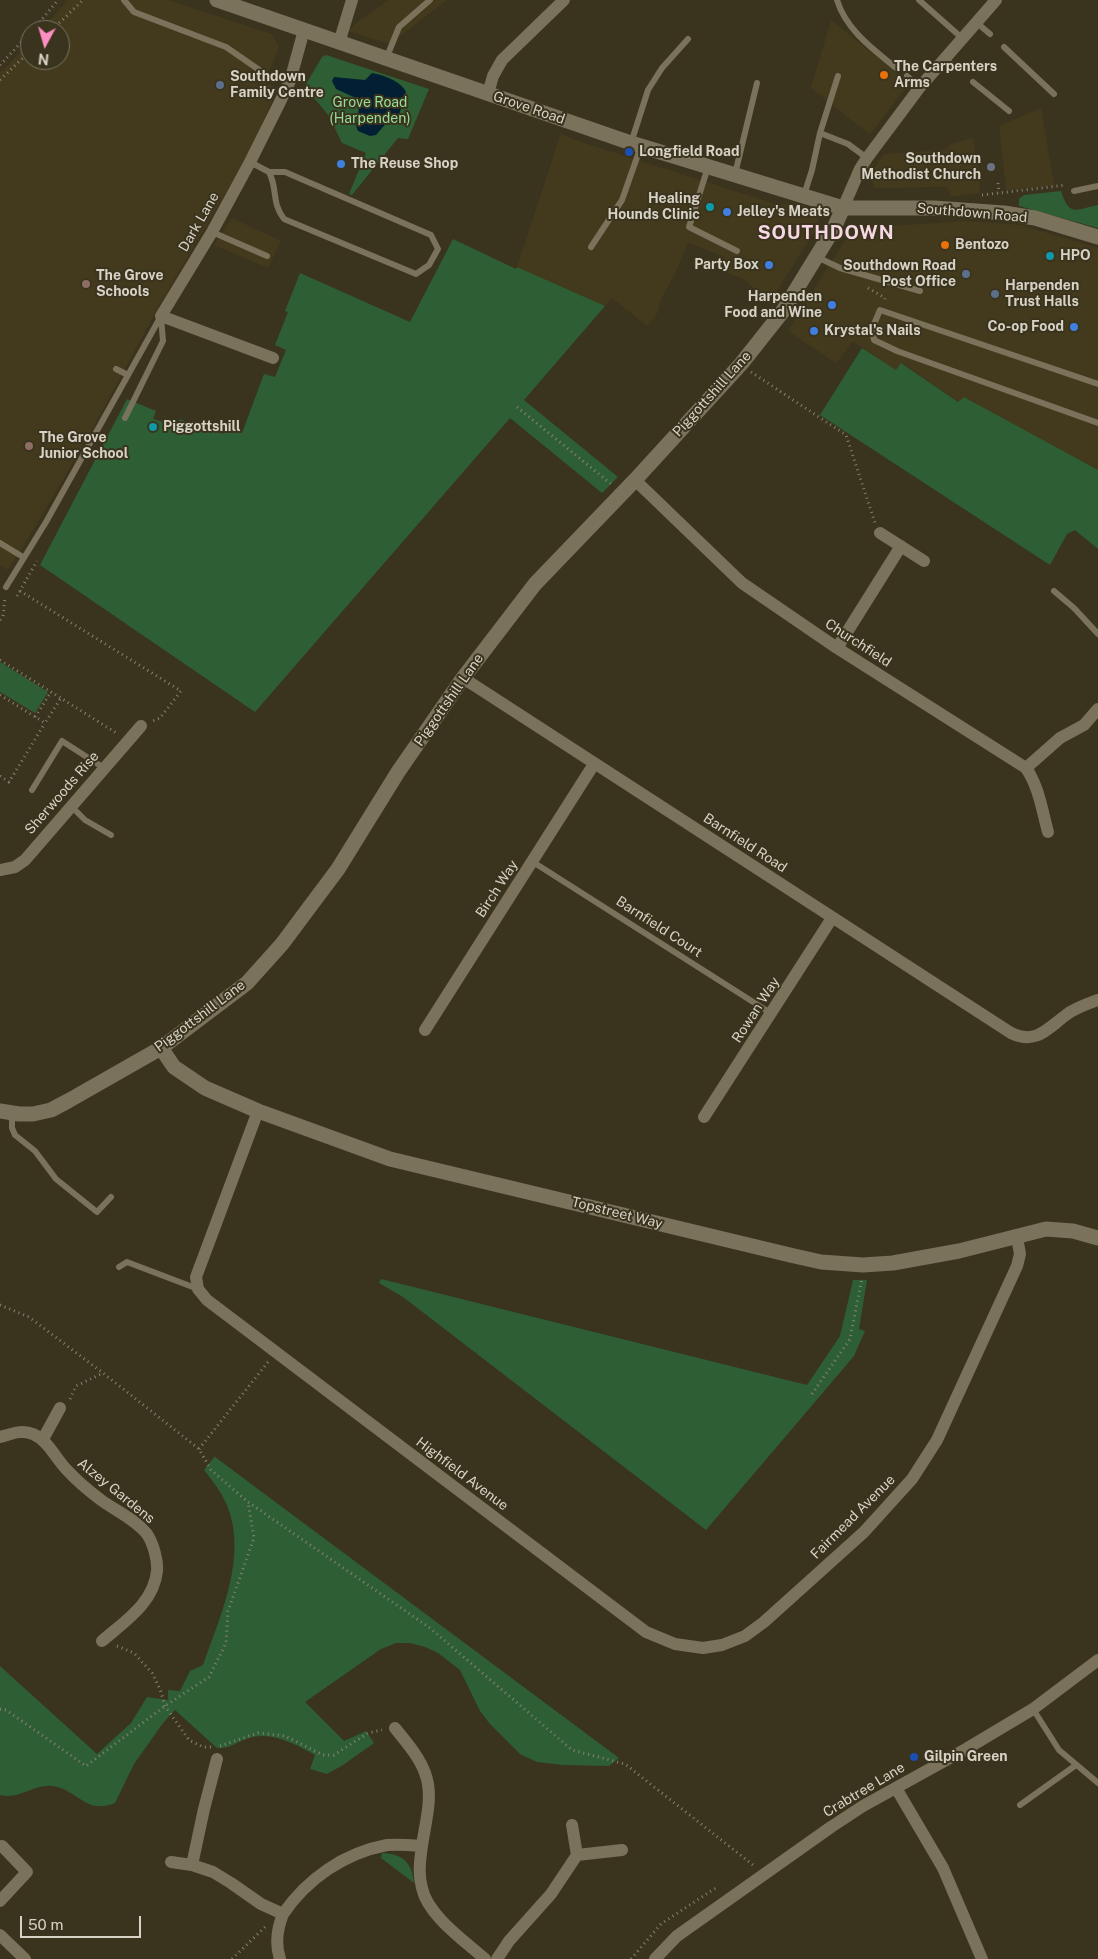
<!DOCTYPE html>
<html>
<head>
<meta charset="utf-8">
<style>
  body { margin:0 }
  #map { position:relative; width:1098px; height:1959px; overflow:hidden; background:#3a331e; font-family:"Public Sans",sans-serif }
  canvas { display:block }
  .north { position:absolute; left:20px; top:20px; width:50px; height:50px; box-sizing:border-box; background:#3a331e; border:1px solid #787361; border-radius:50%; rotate:186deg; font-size:14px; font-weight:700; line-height:20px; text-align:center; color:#d6d2c5 }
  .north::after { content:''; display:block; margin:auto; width:18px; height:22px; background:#fc8fc1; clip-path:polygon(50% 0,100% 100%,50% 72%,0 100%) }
  .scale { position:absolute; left:20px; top:1916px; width:121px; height:22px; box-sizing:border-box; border:2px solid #d6d2c5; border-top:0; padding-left:6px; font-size:15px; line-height:18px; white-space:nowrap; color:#d6d2c5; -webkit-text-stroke:4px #3a331e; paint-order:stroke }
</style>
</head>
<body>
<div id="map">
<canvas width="1098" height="1959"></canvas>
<div class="north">N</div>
<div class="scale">50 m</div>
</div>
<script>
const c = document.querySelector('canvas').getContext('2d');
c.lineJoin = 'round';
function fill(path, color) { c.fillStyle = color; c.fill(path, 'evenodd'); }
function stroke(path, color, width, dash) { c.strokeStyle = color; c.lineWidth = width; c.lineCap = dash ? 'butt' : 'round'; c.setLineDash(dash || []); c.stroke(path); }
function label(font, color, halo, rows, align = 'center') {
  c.font = font + ' "Public Sans",sans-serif'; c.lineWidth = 4; c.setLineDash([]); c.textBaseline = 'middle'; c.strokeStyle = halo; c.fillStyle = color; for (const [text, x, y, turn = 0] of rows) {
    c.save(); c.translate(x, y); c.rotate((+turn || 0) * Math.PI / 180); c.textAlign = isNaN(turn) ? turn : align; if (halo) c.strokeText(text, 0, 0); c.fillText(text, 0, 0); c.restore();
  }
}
fill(new Path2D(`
  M68,0H168L272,34L279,47L265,83L278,88L248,155L160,304L88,437L19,554L7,570L0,565V73L30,42V60H60V30H41Z
  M389,0H447L390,44L348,31L361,19Z
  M831,20L909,83L870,135L811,88Z
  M1041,108L1054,185L1006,190L999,126Z
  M561,133L575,140L779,205L797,202L813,209L819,218L816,229L770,302L745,280L720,270L725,257L688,243L673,278L661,299L657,314L647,326L612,298L605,306L517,267Z
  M973,138L975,154L978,161L980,193L951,197L947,187L875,188L872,181L875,167L884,154L944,150L951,144Z
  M232,218L281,241L268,268L214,245Z
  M966,221L1021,225L1098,248V470L964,397L959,402L902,363L897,371L853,341L836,363L788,331L845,240L861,231L890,226Z`), '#433a1e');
fill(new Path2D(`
  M326,55L429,89L408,139L398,138L352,195L349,194L366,153L342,143L329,116L315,99L302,91L322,57Z
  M1061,191C1069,218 1077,209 1098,205V228L1019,206V199L1024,195Z
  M453,239L516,269L517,267L605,306L524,400L618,477L602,493L510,418L255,712L40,565L127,399L156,411L153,419L177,426L180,419L223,434L226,428L242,433L264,374L275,377L286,350L275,345L288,312L285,311L300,273L410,322Z
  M862,348L896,370L901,363L958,402L964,397L1098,470V549L1075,530L1067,534L1050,565L820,415Z
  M0,662L48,692L35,713L0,692Z
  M381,1279L807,1385L840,1336L853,1280H867L859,1329L865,1331L854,1356L706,1530L403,1297L379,1283Z
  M215,1456V1457L619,1758L609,1766L563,1765L537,1762L520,1754L490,1724L480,1711L460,1670L438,1653L425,1647L410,1643H396L381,1649L305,1702L344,1741L366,1731L374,1743L343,1765L327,1774L310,1769L315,1755C293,1743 269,1729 243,1740C234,1744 228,1749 217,1748L175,1710L163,1723L134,1764L115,1803C86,1815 78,1790 53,1786C35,1783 19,1800 0,1795V1666L97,1754L131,1723L147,1697L168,1700V1690L180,1691L190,1671L203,1665C220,1616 248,1557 227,1505C221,1492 213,1481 204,1470Z
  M382,1853C403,1854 412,1862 414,1883L381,1858Z`), '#2e5f34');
fill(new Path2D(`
  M372,73C383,75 401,81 406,92L398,118L388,121L376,135L370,136L358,131L356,126L360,102L358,99L336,89L332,81L334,77L365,80Z`), '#021f34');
stroke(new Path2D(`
  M33,30L58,0
  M52,30L83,0
  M0,65L30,33
  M0,80L30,51
  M998,183L999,193
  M982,195L1066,185
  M868,288L885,298L884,302
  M751,372L846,435L875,523
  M517,407L611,484
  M20,591L181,691L160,718L153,721
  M17,596L37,561
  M0,620L3,616L5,597
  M0,660L118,734
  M0,695L45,723L61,698
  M35,717L51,692
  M0,776L9,782L45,723
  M0,1305L29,1317L103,1373L199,1449L211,1470L248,1502L430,1628L572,1750L625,1764L753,1865
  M812,1394L850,1339L862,1278
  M70,1399L76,1386L103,1373
  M199,1449L268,1362
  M117,1646L134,1653L152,1673L160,1689L165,1706L189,1740L203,1747H211
  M0,1709L6,1710L86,1766L165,1706L209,1677L226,1643L228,1611L254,1538L248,1502
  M220,1746L258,1733L285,1736L323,1755H334L368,1733L382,1730
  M232,1959L265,1927
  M631,1959L661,1924L714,1889L718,1888`), '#888271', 3, [1, 4]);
stroke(new Path2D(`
  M124,0L134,12L226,47L268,76L290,81
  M837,0C846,30 873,49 896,68
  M919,0L962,38
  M976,22L990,34
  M1004,47L1054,94
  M386,59L399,27L430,0
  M945,59L959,70
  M907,76L920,87
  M973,82L1009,111
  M820,133L848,144L867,158
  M631,143L648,90L662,68L688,39
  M250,162L269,172H285L431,235L438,249L429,265L416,274L284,219C271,202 278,189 269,172
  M708,167L689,227L737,251
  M735,174L757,83
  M1074,191L1098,186
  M804,195L812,170L820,133L838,76
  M212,232L267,256
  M591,247L622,200L641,146
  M817,257L840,268L920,291
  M116,369L128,375
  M1098,384L880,310L872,329L874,340L897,351L1098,423
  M125,418L163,341L161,317
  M0,543L23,557
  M6,587L46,522L161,316
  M1054,591L1074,608L1098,634
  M32,790L62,741L104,768
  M72,807L85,820L111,835
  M533,862L772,1014
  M12,1113V1128L15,1135L35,1151L56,1179L97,1212L111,1197
  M119,1267L127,1262L198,1289
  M1033,1709L1059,1750L1098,1783
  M1020,1805L1076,1765`), '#7a725b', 6);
stroke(new Path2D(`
  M339,43L352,0
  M488,94L493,76L502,60L564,0
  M843,208L860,169L867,158L920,87L996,0
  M273,358L161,316L212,232L250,162L279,104L290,81L304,30
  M635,480L742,583L837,648L1026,768C1039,787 1042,810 1048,832
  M880,533L924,561
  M837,648L901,546
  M463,678L1011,1033C1036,1045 1047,1029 1066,1015C1075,1008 1087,1004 1098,1000
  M1026,768L1060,738L1084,725L1098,709
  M0,870L15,867L25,860L141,726
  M425,1030L594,764
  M258,1111L196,1277L198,1289L207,1300L646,1632L675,1644L703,1648L722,1645L745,1636L764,1622L864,1532L912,1479L937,1440L1017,1266L1020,1254L1017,1237
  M704,1117L832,918
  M0,1437C11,1434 22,1429 33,1434C49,1441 55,1458 67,1470C77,1481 89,1491 101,1500C116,1511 135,1519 147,1534C153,1543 158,1560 157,1571C154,1603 124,1622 102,1641
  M43,1439L60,1408
  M395,1728C406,1742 419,1756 425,1773C434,1796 425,1823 422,1846
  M217,1759L204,1809L192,1865L213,1872L231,1883L261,1904L283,1914C277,1929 275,1944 280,1959
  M896,1788L943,1868L982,1959
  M572,1825L577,1855
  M171,1862L192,1865
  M0,1901L27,1872L2,1846
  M283,1914C307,1879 344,1853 387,1845C398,1844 410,1845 422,1846C420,1860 418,1874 422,1888C428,1916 465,1941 485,1959
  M0,1935L25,1959
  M497,1959L509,1941L551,1894L577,1855L622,1850
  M655,1959L677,1936L831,1827L863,1806L966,1749L1033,1709L1098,1660`), '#7a725b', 12);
stroke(new Path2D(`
  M217,0L631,143L843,208H934L1004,213L1035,218L1098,237
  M161,1048L174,1067L205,1088L258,1111L390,1159L790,1255L821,1262L863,1265L893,1263L959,1251L1046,1229L1073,1231L1098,1238
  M0,1111L19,1114H33L51,1110L68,1101L161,1048L247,983L282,944L338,869L398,772L463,678L535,584L635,480L741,364L783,311L834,228L843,208`), '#7a725b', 15);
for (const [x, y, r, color] of [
  [884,75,5,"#e8710a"],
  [220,85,5,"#5c6f8a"],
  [629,152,5,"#1a4fb4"],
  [341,164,5,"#3f7fe0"],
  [991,167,5,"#6b7280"],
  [710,207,5,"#0f9aa8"],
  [727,212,5,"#3f7fe0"],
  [945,245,5,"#e8710a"],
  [1050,256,5,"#0f9aa8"],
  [769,265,5,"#3f7fe0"],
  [966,274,5,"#5c6f8a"],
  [86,284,5,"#8d6e63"],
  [995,294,5,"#5c6f8a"],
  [832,305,5,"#3f7fe0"],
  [1074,327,5,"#3f7fe0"],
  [814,331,5,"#3f7fe0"],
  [153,427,5,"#0f9aa8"],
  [29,446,5,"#8d6e63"],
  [914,1757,5,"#1a4fb4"]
]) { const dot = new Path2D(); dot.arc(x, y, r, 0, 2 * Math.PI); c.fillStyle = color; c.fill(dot); stroke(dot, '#3a331e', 2); }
label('bold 14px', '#d6d2c5', '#3a331e', [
  ["The Carpenters",894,67],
  ["Arms",894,83],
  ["Southdown",230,77],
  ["Family Centre",230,93],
  ["Longfield Road",639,152],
  ["Southdown",981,159,"right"],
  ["Methodist Church",981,175,"right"],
  ["The Reuse Shop",351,164],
  ["Healing",700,199,"right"],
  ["Hounds Clinic",700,215,"right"],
  ["Jelley's Meats",737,212],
  ["Bentozo",955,245],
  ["HPO",1060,256],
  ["Party Box",759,265,"right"],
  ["Southdown Road",956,266,"right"],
  ["Post Office",956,282,"right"],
  ["The Grove",96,276],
  ["Schools",96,292],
  ["Harpenden",1005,286],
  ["Trust Halls",1005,302],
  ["Harpenden",822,297,"right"],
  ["Food and Wine",822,313,"right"],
  ["Co-op Food",1064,327,"right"],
  ["Krystal's Nails",824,331],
  ["Piggottshill",163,427],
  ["The Grove",39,438],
  ["Junior School",39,454],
  ["Gilpin Green",924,1757]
], 'left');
label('14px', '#94dd99', '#3a331e', [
  ["Grove Road",370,103],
  ["(Harpenden)",370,119]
]);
label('14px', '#d6d2c5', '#3a331e', [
  ["Grove Road",529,108,19],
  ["Southdown Road",972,213,5],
  ["Dark Lane",199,222,-60],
  ["Piggottshill Lane",712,394,-48],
  ["Churchfield",858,643,33],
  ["Piggottshill Lane",449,700,-55],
  ["Sherwoods Rise",62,793,-49],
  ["Barnfield Road",745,843,33],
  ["Birch Way",497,889,-57],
  ["Barnfield Court",659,927,33],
  ["Rowan Way",756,1010,-57],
  ["Piggottshill Lane",200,1016,-37],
  ["Topstreet Way",617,1213,14],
  ["Highfield Avenue",462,1474,37],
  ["Alzey Gardens",116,1491,39],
  ["Fairmead Avenue",853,1517,-45],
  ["Crabtree Lane",864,1790,-31]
]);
c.letterSpacing = '1px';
label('bold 19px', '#f8d7e4', '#3a331e', [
  ["SOUTHDOWN",826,233]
]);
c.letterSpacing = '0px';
</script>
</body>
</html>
